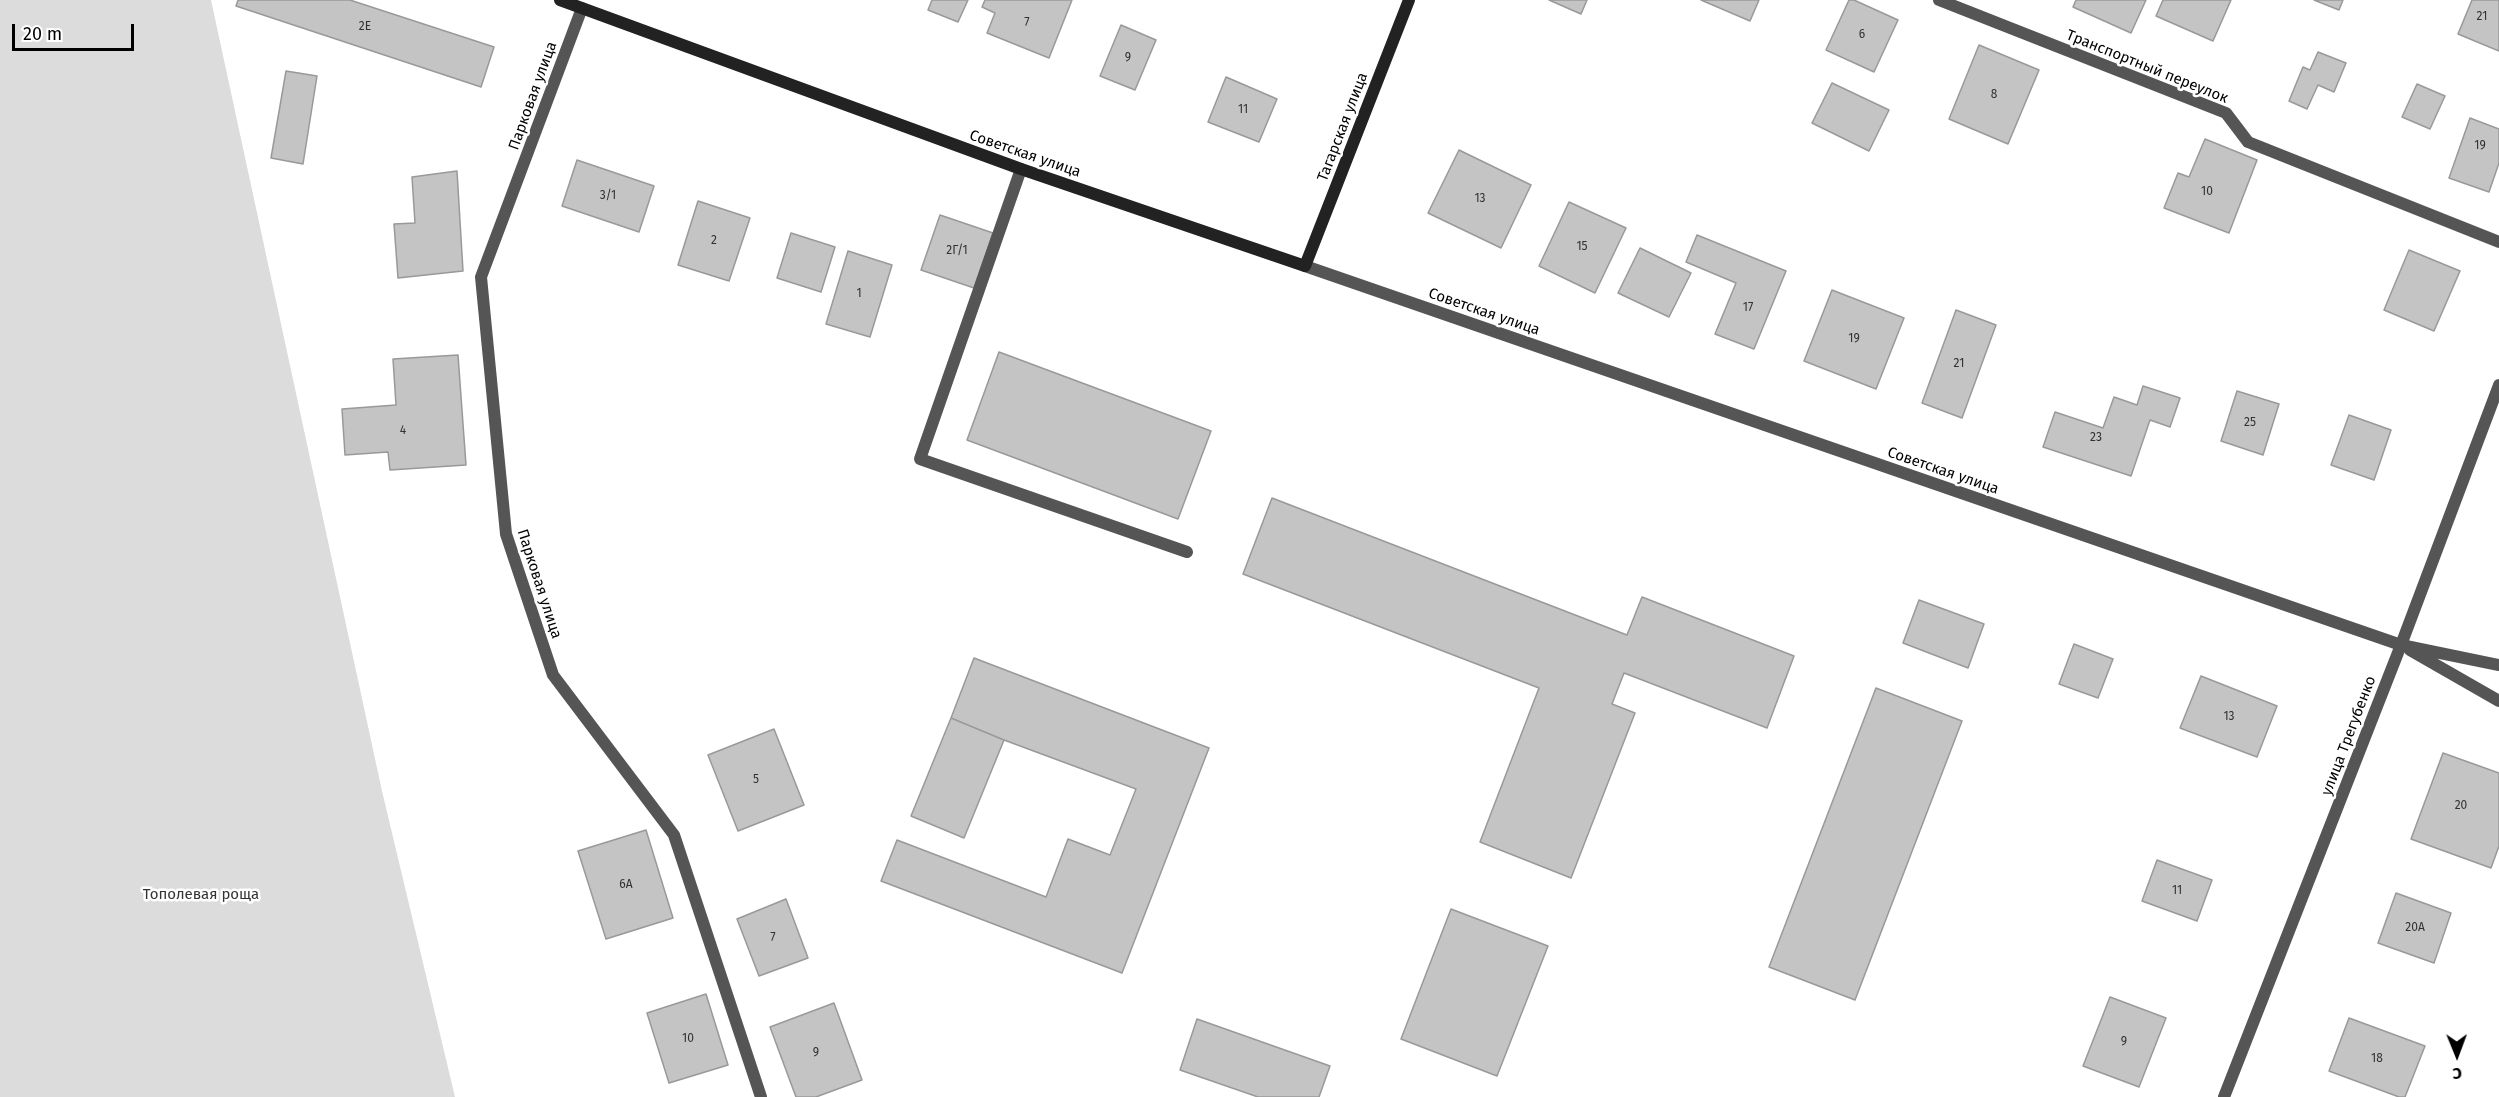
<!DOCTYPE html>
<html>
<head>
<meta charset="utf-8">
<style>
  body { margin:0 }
  #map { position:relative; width:2499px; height:1097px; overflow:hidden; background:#fff; font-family:"Fira Sans",sans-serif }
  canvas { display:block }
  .north { position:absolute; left:2427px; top:1025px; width:60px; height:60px; -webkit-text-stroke:4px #fff; paint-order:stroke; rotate:179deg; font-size:16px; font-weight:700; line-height:24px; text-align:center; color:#000 }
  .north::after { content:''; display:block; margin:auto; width:21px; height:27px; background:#000; clip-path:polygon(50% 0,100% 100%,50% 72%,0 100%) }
  .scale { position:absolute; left:12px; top:24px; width:122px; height:27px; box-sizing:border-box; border:3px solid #000; border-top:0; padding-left:8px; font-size:18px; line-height:21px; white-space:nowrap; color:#000; -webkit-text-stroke:4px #fff; paint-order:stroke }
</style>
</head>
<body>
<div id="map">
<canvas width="2499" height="1097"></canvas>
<div class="north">С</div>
<div class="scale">20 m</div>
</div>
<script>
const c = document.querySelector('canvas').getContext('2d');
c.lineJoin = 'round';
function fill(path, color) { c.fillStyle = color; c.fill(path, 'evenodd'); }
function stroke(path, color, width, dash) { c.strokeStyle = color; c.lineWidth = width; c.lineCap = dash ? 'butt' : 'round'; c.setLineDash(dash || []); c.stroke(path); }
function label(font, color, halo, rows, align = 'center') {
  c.font = font + ' "Fira Sans",sans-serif'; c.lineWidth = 5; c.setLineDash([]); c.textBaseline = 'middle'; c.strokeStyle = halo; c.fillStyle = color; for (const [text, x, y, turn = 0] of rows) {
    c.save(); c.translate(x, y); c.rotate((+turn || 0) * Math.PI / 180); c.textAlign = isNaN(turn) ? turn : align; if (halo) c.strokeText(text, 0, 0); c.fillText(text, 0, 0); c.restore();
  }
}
fill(new Path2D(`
  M0,0H211L382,791L455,1097H0Z`), '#dcdcdc');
const building = new Path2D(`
  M238,0H350L494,47L481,87L236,6Z
  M932,0H968L958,22L928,10Z
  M985,0H1072L1049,58L987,33L995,13L982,7Z
  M1549,0H1587L1581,14Z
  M1701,0H1759L1750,21Z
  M1849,0H1854L1898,20L1874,72L1826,50Z
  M2076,0H2146L2131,33L2073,7Z
  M2163,0H2231L2213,41L2156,16Z
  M2314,0H2343L2339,10Z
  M2472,0H2499V51L2458,34Z
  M1121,25L1156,40L1135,90L1100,76Z
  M1979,45L2039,70L2008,144L1949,119Z
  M2318,52L2346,63L2334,92L2318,85L2307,109L2289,101L2303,67L2310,70Z
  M286,71L317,76L303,164L271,158Z
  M1226,77L1277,99L1259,142L1208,122Z
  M1832,83L1889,110L1869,151L1812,123Z
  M2417,84L2445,96L2430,129L2402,117Z
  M2470,118L2499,129V163L2489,192L2449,178Z
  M2205,139L2257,160L2229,233L2164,208L2178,173L2189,177Z
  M1459,150L1531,185L1501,248L1428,213Z
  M577,160L654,186L639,232L562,206Z
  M457,171L463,271L398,278L394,224L415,223L412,177Z
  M698,201L750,218L729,281L678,265Z
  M1569,202L1626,228L1595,293L1539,266Z
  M940,215L993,233L974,288L921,270Z
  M791,233L835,247L821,292L777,278Z
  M1697,235L1786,271L1754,349L1715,334L1736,283L1686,262Z
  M1640,248L1691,273L1669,317L1618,293Z
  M2409,250L2460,271L2434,331L2384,310Z
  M848,251L892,265L870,337L826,324Z
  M1832,290L1904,318L1876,389L1804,361Z
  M1956,310L1996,325L1962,418L1922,403Z
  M999,352L1211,431L1178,519L967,440Z
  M458,355L466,465L390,470L388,452L345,455L342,409L396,405L393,359Z
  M2143,386L2180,398L2170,427L2150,420L2131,476L2043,447L2055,412L2103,428L2114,397L2137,405Z
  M2237,391L2279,404L2263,455L2221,441Z
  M2349,415L2391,430L2374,480L2331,465Z
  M1272,498L1627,635L1642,597L1794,656L1767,728L1624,673L1612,704L1635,713L1571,878L1480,842L1539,688L1243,574Z
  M1919,600L1984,624L1968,668L1903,643Z
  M2074,644L2113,659L2098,698L2059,684Z
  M974,658L1209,748L1122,973L881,881L897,840L1046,897L1068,839L1110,855L1136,789L1004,740L951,718Z
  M2201,676L2277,706L2257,757L2180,728Z
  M1876,688L1962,721L1855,1000L1769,967Z
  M951,718L1004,740L964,838L911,816Z
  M774,729L804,805L738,831L708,755Z
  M2443,753L2499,773V846L2491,868L2411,839Z
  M646,830L673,918L606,939L578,851Z
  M2157,860L2212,880L2197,921L2142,901Z
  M2396,893L2451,913L2434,963L2378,943Z
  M786,899L808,958L759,976L737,919Z
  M1451,909L1548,946L1497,1076L1401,1039Z
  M706,994L728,1065L669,1083L647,1013Z
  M2110,997L2166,1018L2139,1087L2083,1066Z
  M834,1003L862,1080L816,1097H796L770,1027Z
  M2349,1018L2425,1046L2405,1097H2399L2329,1071Z
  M1197,1019L1330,1066L1319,1097H1258L1180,1070Z`);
fill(building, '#c4c4c4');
stroke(building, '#999', 1.5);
stroke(new Path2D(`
  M1021,169L920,459L1187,552`), '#555', 12);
stroke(new Path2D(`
  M1939,0L2226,113L2248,142L2499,242
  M582,8L481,277L506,534L553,675L674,835L761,1097
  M1305,266L2401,645L2499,665
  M2410,650L2499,701
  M2224,1097L2401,645L2499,385`), '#555', 12);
stroke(new Path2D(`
  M560,0L1021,169L1305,266L1409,0`), '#222', 12);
label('12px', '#313131', null, [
  ["21",2482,17],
  ["7",1027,23],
  ["2Е",365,27],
  ["6",1862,35],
  ["9",1128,58],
  ["8",1994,95],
  ["11",1243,110],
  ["19",2480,146],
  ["10",2207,192],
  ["3/1",608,196],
  ["13",1480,199],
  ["2",714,241],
  ["15",1582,247],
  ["2Г/1",957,251],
  ["1",859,294],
  ["17",1748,308],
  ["19",1854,339],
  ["21",1959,364],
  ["25",2250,423],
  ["4",403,431],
  ["23",2096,438],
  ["13",2229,717],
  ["5",756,780],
  ["20",2461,806],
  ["6А",626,885],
  ["11",2177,891],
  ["20А",2415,928],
  ["7",773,938],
  ["10",688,1039],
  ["9",2124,1042],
  ["9",816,1053],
  ["18",2377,1059]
]);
label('15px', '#000', '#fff', [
  ["Транспортный переулок",2147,67,22],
  ["Парковая улица",533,96,-70],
  ["Тагарская улица",1343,127,-69],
  ["Советская улица",1025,154,19],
  ["Советская улица",1484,312,19],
  ["Советская улица",1943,471,19],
  ["Парковая улица",539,584,72],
  ["улица Трегубенко",2349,736,-69]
]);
label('15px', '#333', '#fff', [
  ["Тополевая роща",201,895]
]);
</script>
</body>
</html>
